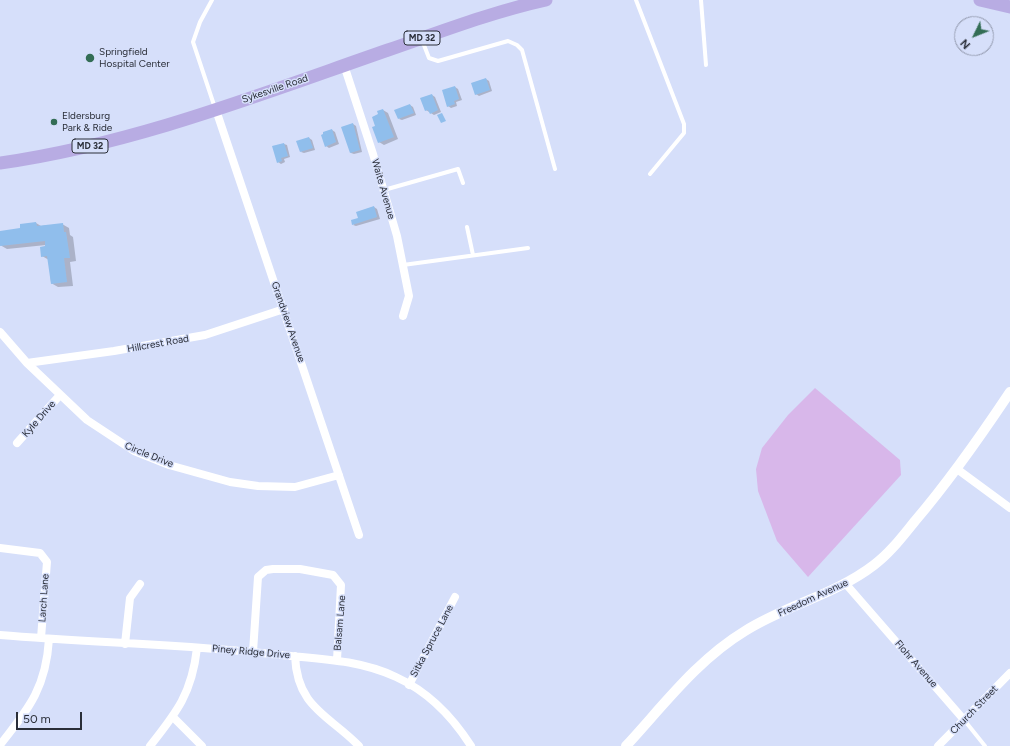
<!DOCTYPE html>
<html>
<head>
<meta charset="utf-8">
<style>
  body { margin:0 }
  #map { position:relative; width:1010px; height:746px; overflow:hidden; background:#d6dffa; font-family:Figtree,sans-serif }
  canvas { display:block }
  .north { position:absolute; left:954px; top:16px; width:40px; height:40px; box-sizing:border-box; background:#d6dffa; border:1px solid #9198ac; border-radius:50%; rotate:227deg; font-size:11px; font-weight:700; line-height:16px; text-align:center; color:#2a2e38 }
  .north::after { content:''; display:block; margin:auto; width:14px; height:18px; background:#336d55; clip-path:polygon(50% 0,100% 100%,50% 72%,0 100%) }
  .scale { position:absolute; left:16px; top:712px; width:66px; height:18px; box-sizing:border-box; border:2px solid #2a2e38; border-top:0; padding-left:5px; font-size:12px; line-height:14px; white-space:nowrap; color:#2a2e38; -webkit-text-stroke:3px #d6dffa; paint-order:stroke }
</style>
</head>
<body>
<div id="map">
<canvas width="1010" height="746"></canvas>
<div class="north">N</div>
<div class="scale">50 m</div>
</div>
<script>
const c = document.querySelector('canvas').getContext('2d');
c.lineJoin = 'round';
function fill(path, color) { c.fillStyle = color; c.fill(path, 'evenodd'); }
function stroke(path, color, width, dash) { c.strokeStyle = color; c.lineWidth = width; c.lineCap = dash ? 'butt' : 'round'; c.setLineDash(dash || []); c.stroke(path); }
function label(font, color, halo, rows, align = 'center') {
  c.font = font + ' Figtree,sans-serif'; c.lineWidth = 3; c.setLineDash([]); c.textBaseline = 'middle'; c.strokeStyle = halo; c.fillStyle = color; for (const [text, x, y, turn = 0] of rows) {
    c.save(); c.translate(x, y); c.rotate((+turn || 0) * Math.PI / 180); c.textAlign = isNaN(turn) ? turn : align; if (halo) c.strokeText(text, 0, 0); c.fillText(text, 0, 0); c.restore();
  }
}
fill(new Path2D(`
  M815,388L900,460L901,475L808,577L777,541L758,491L756,469L762,448L788,415Z`), '#d8b7ea');
fill(new Path2D(`
  M486,79L489,81L492,91L479,96L476,94Z
  M455,87L458,89L462,100L456,102L457,106L451,108L448,106Z
  M432,95L435,97L441,112L434,115L426,110Z
  M410,105L413,107L416,115L402,120L399,119Z
  M383,110L388,113L398,139L384,145L379,142L377,127L379,115Z
  M353,124L356,126L362,152L354,154L351,153Z
  M332,130L335,132L339,144L329,148L326,146Z
  M309,138L312,140L315,150L304,153L301,152Z
  M284,144L287,145L290,157L284,159L285,162L281,164L278,162Z
  M374,207L377,209L380,219L356,226L353,225Z
  M36,223L41,226L62,224L69,228L70,235L73,237L76,261L70,262L73,286L58,287L51,283L49,260L42,256L46,245L7,249L0,245V232L21,229Z`), '#0003');
fill(new Path2D(`
  M486,78L490,90L475,95L471,83Z
  M455,86L459,99L454,101L455,104L447,107L442,90Z
  M432,94L438,110L430,114L428,110L425,111L420,98Z
  M410,104L414,113L398,119L394,110Z
  M383,109L394,137L378,143L372,127L375,126L372,117L378,114L377,111Z
  M442,113L446,121L441,123L437,115Z
  M353,123L360,150L350,153L341,127Z
  M332,129L336,142L325,147L321,135L323,134V132Z
  M309,137L313,148L300,152L296,141Z
  M284,143L288,156L281,158L282,161L277,163L272,146Z
  M374,206L377,217L352,225L351,220L358,218L356,212Z
  M36,222L37,226L63,223L64,232H66L70,258H64L67,282L51,284L47,256L41,257L40,247L45,246V241L0,246V231L20,228V224Z`), '#90beec');
stroke(new Path2D(`
  M212,0L200,22L193,42L215,108
  M636,0L684,124V133L650,174
  M701,0L706,65
  M422,40L429,58L438,61L508,41L517,45L522,50L555,169
  M384,190L458,169L463,183
  M467,227L473,255
  M403,265L528,248
  M965,721L985,746`), '#fff', 4);
stroke(new Path2D(`
  M344,65L373,154L397,236L409,296L403,316
  M216,110L359,535
  M0,332L27,363L87,420L134,451L169,465L230,482L258,486L295,487L339,475
  M27,363L114,351L205,335L284,309
  M17,443L60,395
  M957,469L1010,508
  M0,548L40,553L47,562L41,638
  M845,583L965,721
  M0,635C94,643 188,644 281,655C321,659 360,660 396,677C429,692 452,716 471,746
  M125,644L130,598L140,584
  M253,652L258,577L266,570L273,569H300L333,575L341,585L337,660
  M295,656C297,708 329,715 359,746
  M409,685L455,597
  M173,717L202,746
  M0,745C29,708 46,688 49,639
  M150,746C177,712 192,693 197,648
  M938,746L1010,673`), '#fff', 8);
stroke(new Path2D(`
  M626,746C663,706 697,660 745,631C786,605 835,595 874,565C890,553 902,537 915,521C950,480 980,437 1010,392`), '#fff', 10);
stroke(new Path2D(`
  M980,0L1010,7
  M0,163C134,144 261,94 388,50C440,32 492,12 546,0`), '#b8ace3', 13);
for (const [x, y, r, color] of [
  [90,58,5,"#336d55"],
  [54,122,4,"#336d55"]
]) { const dot = new Path2D(); dot.arc(x, y, r, 0, 2 * Math.PI); c.fillStyle = color; c.fill(dot); stroke(dot, '#d6dffa', 1.5); }
for (const [x, y, w] of [
  [422,38,36],
  [90,146,36]
]) { const box = new Path2D(); box.roundRect(x - w / 2, y - 7, w, 14, 3); c.fillStyle = '#d6dffa'; c.fill(box); stroke(box, '#2a2e38', 1); }
label('bold 9px', '#2a2e38', null, [
  ["MD 32",422,38],
  ["MD 32",90,146]
]);
label('10px', '#2a2e38', '#d6dffa', [
  ["Springfield",99,52],
  ["Hospital Center",99,64],
  ["Eldersburg",62,116],
  ["Park & Ride",62,128]
], 'left');
label('10px', '#2a2e38', '#d6dffa', [
  ["Sykesville Road",275,89,-19],
  ["Waite Avenue",383,189,74],
  ["Grandview Avenue",288,322,71],
  ["Hillcrest Road",158,344,-10],
  ["Kyle Drive",39,419,-49],
  ["Circle Drive",149,455,22],
  ["Larch Lane",44,598,-86],
  ["Freedom Avenue",813,598,-25],
  ["Balsam Lane",340,623,-85],
  ["Sitka Spruce Lane",432,641,-62],
  ["Piney Ridge Drive",251,652,5],
  ["Flohr Avenue",916,664,49],
  ["Church Street",974,710,-46]
]);
</script>
</body>
</html>
